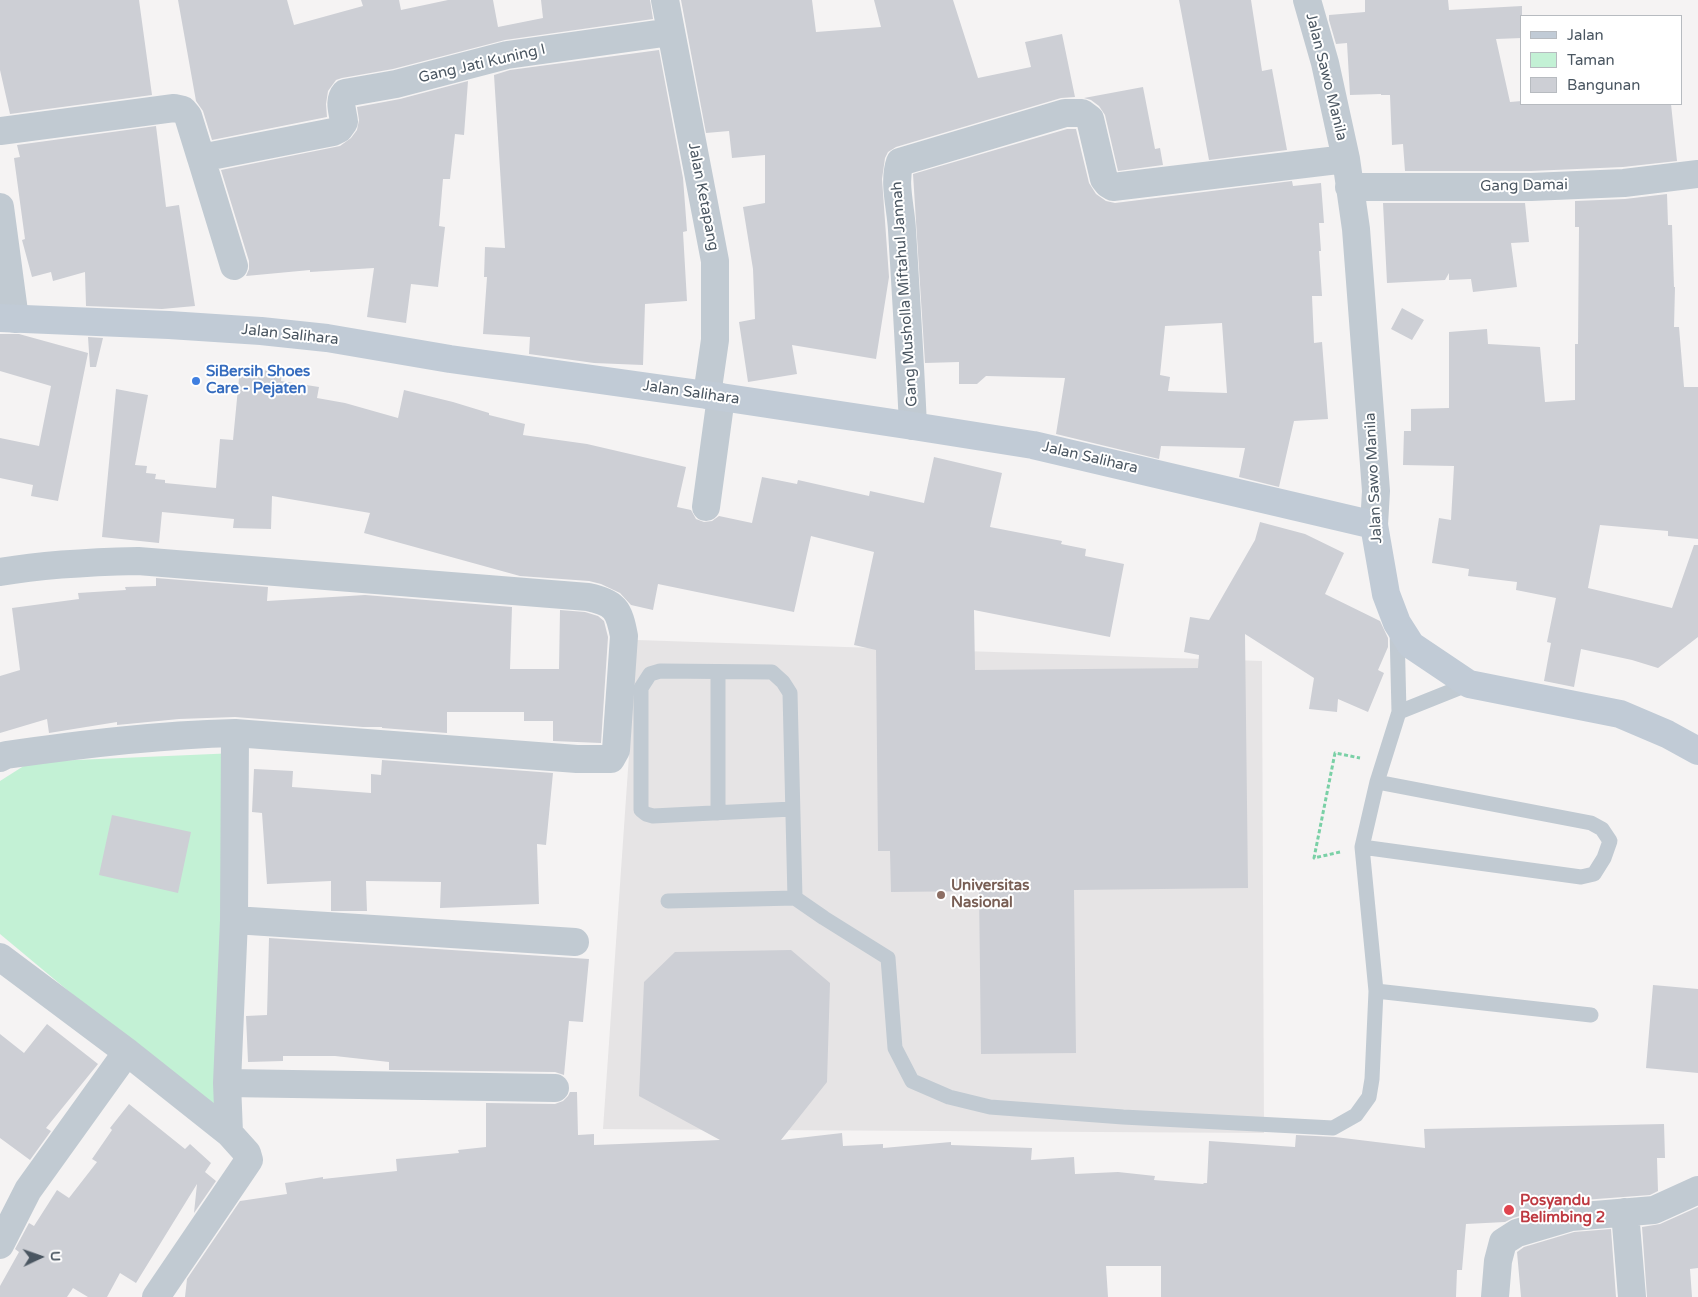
<!DOCTYPE html>
<html>
<head>
<meta charset="utf-8">
<style>
  body { margin:0 }
  #map { position:relative; width:1698px; height:1297px; overflow:hidden; background:#f5f3f3; font-family:"Varela Round",sans-serif }
  canvas { display:block }
  .legend { position:absolute; left:1520px; top:15px; width:162px; height:90px; box-sizing:border-box; background:#fff; border:1px solid #b7bbc0; margin:0; padding:6px 9px; list-style:none; font-size:15px; color:#4a5661 }
  .legend li { display:flex; align-items:center; gap:10px; height:25px }
  .legend b { width:25px; border:1px solid #b7bbc0 }
  .north { position:absolute; left:15px; top:1232px; width:50px; height:50px; -webkit-text-stroke:4px #fff; paint-order:stroke; rotate:87deg; font-size:14px; font-weight:700; line-height:20px; text-align:center; color:#4a5661 }
  .north::after { content:''; display:block; margin:auto; width:18px; height:22px; background:#4a5661; clip-path:polygon(50% 0,100% 100%,50% 72%,0 100%) }
</style>
</head>
<body>
<div id="map">
<canvas width="1698" height="1297"></canvas>
<ul class="legend">
<li><b style="height:6px;background:#c1cbd6"></b>Jalan</li>
<li><b style="height:14px;background:#c3f1d5"></b>Taman</li>
<li><b style="height:14px;background:#cdcfd5"></b>Bangunan</li>
</ul>
<div class="north">U</div>
</div>
<script>
const c = document.querySelector('canvas').getContext('2d');
c.lineJoin = 'round';
function fill(path, color) { c.fillStyle = color; c.fill(path, 'evenodd'); }
function stroke(path, color, width, dash) { c.strokeStyle = color; c.lineWidth = width; c.lineCap = dash ? 'butt' : 'round'; c.setLineDash(dash || []); c.stroke(path); }
function label(font, color, halo, rows, align = 'center') {
  c.font = font + ' "Varela Round",sans-serif'; c.lineWidth = 4; c.setLineDash([]); c.textBaseline = 'middle'; c.strokeStyle = halo; c.fillStyle = color; for (const [text, x, y, turn = 0] of rows) {
    c.save(); c.translate(x, y); c.rotate((+turn || 0) * Math.PI / 180); c.textAlign = isNaN(turn) ? turn : align; if (halo) c.strokeText(text, 0, 0); c.fillText(text, 0, 0); c.restore();
  }
}
fill(new Path2D(`
  M637,640L1262,661L1264,1133L603,1129Z`), '#e6e4e5');
fill(new Path2D(`
  M236,753L222,1119L0,934V781L30,762Z`), '#c3f1d5');
fill(new Path2D(`
  M0,0H139L152,95L10,114L0,70Z
  M178,0H287L294,25L363,6L361,0H399L401,10L448,0H493L498,27L543,18L541,0H650L653,19L505,40L393,69L342,78L336,80L328,91L326,104L327,117L212,140L203,111L196,101Z
  M681,0H812L816,32L881,27L874,0H953L978,78L1031,67L1025,42L1062,34L1075,97L1061,98L896,147L888,152L885,158L882,179L889,277L876,359L792,345L797,374L748,382L739,322L755,319L753,269L743,207L765,203V155L732,158L729,131L706,133Z
  M1179,0H1251L1262,71L1272,69L1287,150L1209,160Z
  M1365,0H1448L1449,10L1522,6V38L1496,39L1510,102L1522,101V104H1671L1677,161L1623,167L1531,171H1405L1403,144L1392,145L1390,95H1381V94L1350,95L1347,43L1336,44L1329,20V15L1365,12Z
  M659,50L683,178L687,231L683,232L687,301L645,304L643,365L594,363L529,354L530,337L483,334L487,277H484L485,247L505,248L494,75L510,70Z
  M468,81L464,135L455,134L450,179H443L439,226L445,227L438,287L411,284L406,323L367,317L374,268L310,272V270L246,276L249,269V261L221,170L340,146L351,138L357,130L359,120L357,107L400,99Z
  M1143,87L1155,149L1160,148L1163,165L1118,171L1105,115L1099,106L1091,100L1084,98Z
  M156,126L166,207L179,205L195,306L162,309L86,306L85,272L53,281L51,272L32,277L22,240L25,239L14,158L20,157L17,145Z
  M1067,129H1076L1089,183L1096,194L1106,201L1115,203L1292,181L1293,186L1321,183L1324,223H1319L1321,251H1319L1322,296H1312L1314,343L1322,342L1328,419L1294,421L1279,487L1239,477L1245,448L1161,446L1159,459L1056,434L1065,378L986,376L977,384H959V362L925,363L913,174ZM1222,323L1227,393L1168,391L1170,377L1160,375L1165,326Z
  M1667,194L1668,225H1672L1674,287H1675L1674,327H1679L1684,387H1698V539L1668,536V531L1600,525L1588,588L1672,608L1694,545H1698V637L1658,668L1632,660L1581,649L1574,687L1544,681L1551,643L1547,642L1556,598L1516,590L1517,582L1468,576L1469,569L1432,563L1439,518L1451,520L1454,466L1403,465L1404,431H1411V409L1449,408V332L1487,329L1488,344L1540,347L1545,402L1575,400V344H1578L1579,227H1575V201L1625,199Z
  M1383,203H1525L1529,242L1511,243L1517,287L1473,292L1471,279L1449,280V273L1445,280L1387,283Z
  M1402,308L1424,320L1412,340L1391,329Z
  M0,334H19L88,353L58,501L31,496L33,485L0,478V438L39,446L51,386L0,371Z
  M88,337L103,338L96,367H90Z
  M240,368L282,372L281,381L319,387L317,398L345,403L398,418L404,390L453,402L489,413V415L525,424L523,435L587,444L686,467L677,507L691,510L696,519L704,522L712,521L719,516L752,523L762,477L797,484L798,480L869,496L870,491L924,503L934,457L1002,473L990,527L1062,541L1061,544L1086,549L1085,556L1124,564L1110,637L974,610L975,670L1198,668L1199,655L1184,652L1190,617L1209,620L1255,540L1260,522L1305,534L1344,553L1325,594L1380,621L1388,638V647L1378,670L1384,673L1368,712L1338,699L1337,712L1309,709L1314,678L1245,634L1248,888L1074,890L1076,1053L981,1054L979,891L891,892L890,851H878L876,650L854,645L874,552L811,536L794,612L658,584L653,610L631,605L620,593L601,584L589,581L520,576L364,533L370,513L272,496L271,529L233,528L234,519L162,512L159,543L102,537L116,389L148,395L135,465L147,466L146,473L156,474L155,479L165,480V483L216,488L220,439L233,440Z
  M156,578L268,587L267,601L365,595L512,607L510,669H559L560,610L585,612L598,616L604,621L608,637L601,743L553,741V721H524V712H447V733L382,728V727H363L235,717L179,719L117,725V722L49,733L47,719L0,733V676L20,670L12,608L79,599L78,593L126,590L125,587L156,586Z
  M382,760L553,773L546,845L537,844L539,904L440,908L441,882L366,881L367,911H331V881L267,884L262,813L252,812L254,769L293,771L292,787L371,793V774L381,775Z
  M112,815L191,832L178,893L99,875Z
  M269,938L589,959L583,1022L569,1021L564,1075L555,1072L389,1070V1062L335,1056H283V1061L248,1062L246,1016L267,1015Z
  M791,950L830,983L827,1082L781,1140L842,1133L843,1146L883,1144V1148L951,1142V1145L1032,1148L1031,1160L1074,1157L1075,1174L1118,1172L1155,1176L1154,1180L1203,1184L1204,1183H1207L1209,1141L1295,1147L1296,1135L1335,1137L1425,1148L1424,1129L1664,1124L1665,1158H1657L1658,1191L1650,1195L1570,1201L1513,1218L1505,1222L1466,1224L1462,1270H1457L1456,1297H1161V1266H1106L1108,1297H185L187,1279L240,1201L287,1194L285,1183L323,1177V1179L397,1171L396,1159L459,1153L458,1150L486,1147V1103L555,1104L563,1101L568,1096L570,1092H577L578,1135L594,1134V1145L720,1140L639,1096L644,982L675,952Z
  M1653,985L1698,989V1073L1646,1068Z
  M47,1024L98,1064L46,1128L51,1131L30,1160L0,1138V1034L24,1053Z
  M129,1104L185,1149L190,1144L211,1163L205,1172L216,1181L194,1213L197,1184L136,1283L120,1273L107,1297H88L73,1288L67,1297H0V1286L19,1252L15,1249L29,1223L34,1226L57,1190L69,1198L97,1162L92,1159L112,1130L110,1128Z
  M1698,1207V1268L1690,1269L1692,1297H1647L1642,1227L1660,1224Z
  M1611,1229L1616,1297H1521L1517,1252L1524,1247L1574,1232Z`), '#cdcfd5');
stroke(new Path2D(`
  M1340,852L1314,858L1335,753L1360,758`), '#7ad0a6', 3, [4, 2.5]);
stroke(new Path2D(`
  M718,672V813
  M1399,712L1469,684
  M792,809L653,816L646,814L641,810V688L650,674L660,671L772,672L783,682L790,693L795,898
  M1362,847L1581,877L1594,874L1604,858L1610,841L1602,829L1591,823L1377,782
  M668,901L795,898L824,918L888,958L895,1048L912,1081L949,1097L990,1107L1123,1117L1333,1128L1356,1115L1369,1097L1372,1079L1376,991L1362,847L1377,782L1399,712L1397,629
  M1376,991L1591,1015`), '#c1cad2', 15);
stroke(new Path2D(`
  M665,0L715,261V340L707,395
  M1307,0L1325,63L1346,159L1356,229L1376,491L1374,525
  M0,131L174,108L183,110L188,116L201,158L333,132L339,129L344,122C343,112 338,101 345,93L396,84L507,55L671,32
  M201,158L234,266
  M1349,187H1531L1624,183L1698,174
  M0,207L15,319
  M913,426C910,360 906,295 902,230C901,208 893,183 900,162L1065,113H1082L1090,119L1104,179L1108,184L1113,187L1346,159
  M706,507L721,397
  M0,572C46,564 92,562 138,561L588,597C615,603 619,609 624,636L616,750L611,759H577L235,733C157,735 83,744 6,755L0,758
  M234,920L575,942
  M0,957L127,1052L229,1133L247,1153L249,1160L245,1166L156,1297
  M227,1083L555,1088
  M229,1133L227,1083L234,920L235,733
  M1625,1212L1632,1297
  M0,1245L28,1190L127,1052
  M1495,1297L1498,1261L1503,1242L1517,1233L1571,1217L1654,1210L1698,1190`), '#c1cad2', 28);
stroke(new Path2D(`
  M0,318L169,325L261,331L327,338L450,359L721,397L913,426L1033,445L1374,525L1386,594L1397,623L1411,645L1469,684L1620,714L1667,734L1698,751`), '#c1cbd6', 28);
for (const [x, y, r, color] of [
  [196,381,5,"#3f7fe0"],
  [941,895,5,"#8d6e63"],
  [1509,1210,6,"#e0444e"]
]) { const dot = new Path2D(); dot.arc(x, y, r, 0, 2 * Math.PI); c.fillStyle = color; c.fill(dot); stroke(dot, '#fff', 2); }
label('15px', '#4a5661', '#fff', [
  ["Gang Jati Kuning I",482,64,-13],
  ["Jalan Sawo Manila",1326,77,76],
  ["Gang Damai",1524,186,-1],
  ["Jalan Ketapang",703,197,79],
  ["Gang Musholla Miftahul Jannah",905,294,-94],
  ["Jalan Salihara",290,335,6],
  ["Jalan Salihara",691,393,8],
  ["Jalan Salihara",1090,458,13],
  ["Jalan Sawo Manila",1374,478,-93]
]);
label('bold 15px', '#366cbe', '#fff', [
  ["SiBersih Shoes",206,372],
  ["Care - Pejaten",206,389]
], 'left');
label('bold 15px', '#785e54', '#fff', [
  ["Universitas",951,886],
  ["Nasional",951,903]
], 'left');
label('bold 15px', '#be3a42', '#fff', [
  ["Posyandu",1520,1201],
  ["Belimbing 2",1520,1218]
], 'left');
</script>
</body>
</html>
